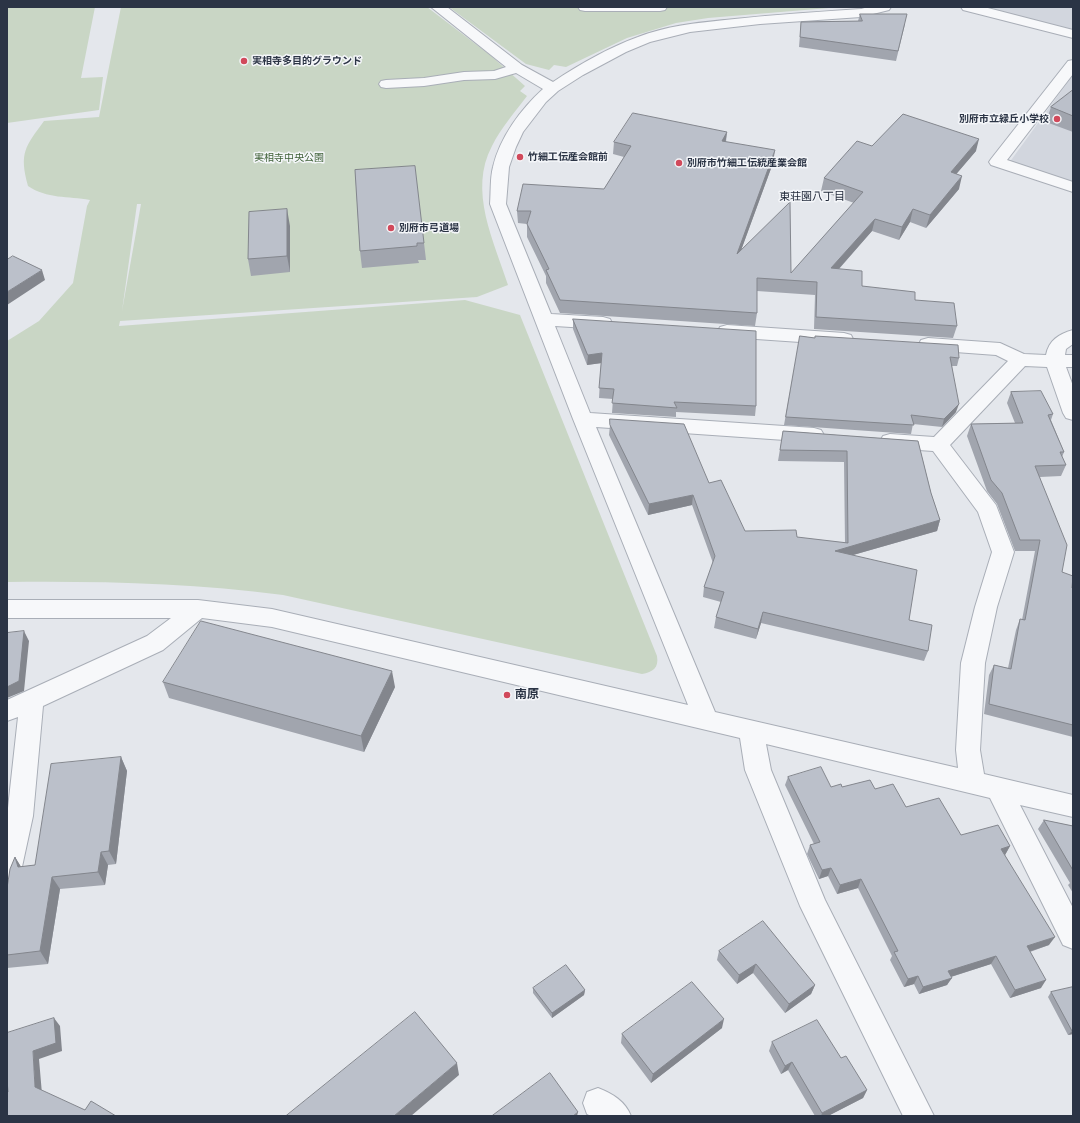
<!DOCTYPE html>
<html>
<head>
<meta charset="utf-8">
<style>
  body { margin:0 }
  #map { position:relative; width:1080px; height:1123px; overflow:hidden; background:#e4e7ec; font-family:"Noto Sans",sans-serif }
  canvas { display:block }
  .frame { position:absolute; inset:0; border:8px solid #2b3445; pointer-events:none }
</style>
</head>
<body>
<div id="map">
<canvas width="1080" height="1123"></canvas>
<div class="frame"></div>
</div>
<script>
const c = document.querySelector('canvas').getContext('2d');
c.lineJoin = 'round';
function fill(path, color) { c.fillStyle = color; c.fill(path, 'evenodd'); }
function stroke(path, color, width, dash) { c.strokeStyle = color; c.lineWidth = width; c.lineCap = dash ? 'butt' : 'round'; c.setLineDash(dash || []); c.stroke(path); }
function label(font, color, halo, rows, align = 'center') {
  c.font = font + ' "Noto Sans","Noto Sans JP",sans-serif'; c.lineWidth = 3; c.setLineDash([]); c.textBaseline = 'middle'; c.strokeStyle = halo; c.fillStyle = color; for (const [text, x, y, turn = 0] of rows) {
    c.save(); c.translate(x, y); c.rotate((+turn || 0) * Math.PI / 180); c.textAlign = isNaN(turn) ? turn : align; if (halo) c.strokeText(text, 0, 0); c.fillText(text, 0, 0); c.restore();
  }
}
fill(new Path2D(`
  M987,7H1073V31Z
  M1073,75V182L1009,163Z`), '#d2d6de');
fill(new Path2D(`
  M7,7H95L81,78L103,77L99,110L7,123Z
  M121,7H427L490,55L525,86L520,91L527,96C515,112 501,128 492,146C468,191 494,241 508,285L477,297L120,321L119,326L465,300L520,315L657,656C659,668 653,672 642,674L283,595C191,583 99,581 7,582V341L39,321L73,283L87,206L90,200C68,196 47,199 28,186C19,153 25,147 44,121L99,117ZM137,204H141L122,311Z
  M449,7H841L708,18L676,23L627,38L566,67L554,65L549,70L526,64Z`), '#c9d6c5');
const minor = new Path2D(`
  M431,7H447L522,65L553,82C580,64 608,48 638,37C666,26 696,23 725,20C770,15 815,12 861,9L868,7H891L889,10L861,17L760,24L690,32L650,42L626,52L583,75L558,91L546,102L523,132L516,147L509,167L506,204L551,314L603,317L610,319L612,323L610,327L603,329L555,326L590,413L814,428L821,430L824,435L821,440L814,442L596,427L715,712L958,768L956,750L961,663L975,607L992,552L978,512L933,451L890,448L883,446L880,441L883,436L890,434L934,437L1008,361L996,355L928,350L921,348L919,344L921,340L928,338L1000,343L1024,354L1046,355C1049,340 1059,334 1073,330V344L1066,349L1065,355H1073V367H1066L1073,386V420L1066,418L1063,413L1047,367L1025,366L950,445L996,505L1014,552L997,607L985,663L980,750L984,774L1073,795V817L1020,805L1073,908V949L1063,945L990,798L766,744L771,770L825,900L934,1116H903L800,906L745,770L740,738L272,627L202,618L163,650L43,706L33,816L20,876L16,885L7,888V817L18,717L7,721V700L147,636L171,618H7V600H198L272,609L688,705L573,419L490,204C491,192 490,178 493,167C500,137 521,109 543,89L516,73L495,79L464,80L424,86L386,88L381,87L379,84L381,81L386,80L424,78L464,72L494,71L506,67Z
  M578,7H667L665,10L660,11H585L580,10Z
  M961,7H984L1073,30V38L963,10Z
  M1073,60V74L1007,160L1073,182V192L991,165L989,162L991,159L1068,61Z
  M727,325L844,333L851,335L853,339L851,343L844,345L727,337L720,335L718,331L720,327Z
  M598,1088C613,1094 625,1101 631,1116H591L587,1114L583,1103L587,1092Z`);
stroke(minor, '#a9aeb7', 2);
fill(minor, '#f7f8fa');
fill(new Path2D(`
  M860,14L905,24L896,61L799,47L801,22L858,21Z
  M1073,90V132L1046,122L1051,107Z
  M727,132L726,142L773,163L741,250L791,273L854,203L821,191L824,178L872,146L976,151L956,174L959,189L926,228L910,222L899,240L872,231L839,269L862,286L915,300L957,326L953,338L814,329L815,295L757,291V313L755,326L560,313L546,283V276L527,237V224L518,223L517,211L604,189L624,157L613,154L614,142Z
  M355,170L424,243L426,260H418L419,263L362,268L360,251Z
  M290,226V272L251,276L248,259Z
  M573,319L756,406L755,416L676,412V417L612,413L613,399L599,398L601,363L587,365L573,329Z
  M800,336L815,338V336L959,358L957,366H952L956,412L942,427L913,424L911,434L784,425Z
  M1011,392L1053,414L1051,420L1064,452L1062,457L1066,465L1061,476L1040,477L1062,572L1072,588H1073V737L984,714L989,675L994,665L1008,668L1016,630L1020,619L1022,620L1035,551H1015L997,504L987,491L967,436L971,424L1015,423L1007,403Z
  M610,425L709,483L745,531L845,543L844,462L778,461L783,431L918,441L931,493L940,520L937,531L853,555L909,620L928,651L924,661L761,623L756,639L714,628L716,617L721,602L703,597L704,587L713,563L692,505L648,515L609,435Z
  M163,682L395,687L364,752L169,698Z
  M121,757L127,771L116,864L108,865L105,885L60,889L48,964L7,968V888L15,857L21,867L35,865Z
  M788,777L831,787L875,789L906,807L961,835L1010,846L1005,855L1049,945L1030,952L1041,988L1010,998L991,964L951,977L947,985L919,994L914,984L904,987L890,960L892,956L858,888L837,894L828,876L819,879L807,854L810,845L814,844L785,785Z
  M1044,820L1073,826V893L1068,885L1070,883L1038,829Z
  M719,951L815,985L811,994L785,1013L753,973L737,984L717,960Z
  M1073,987V1034L1068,1035L1048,997L1051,992Z
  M533,988L585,990L584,995L552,1018L533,993Z
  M722,1028L651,1083L621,1043L622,1034Z
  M772,1042L867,1090L863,1098L828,1116H815L788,1070L781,1074L769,1051Z`), '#a1a5ae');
fill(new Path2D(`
  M727,132L725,145L722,141Z
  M979,139L976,151L947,185L951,172Z
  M775,150L773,163L735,267L737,254Z
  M962,176L959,189L926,228L930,215Z
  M287,209L290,226V272L287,256Z
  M913,209L910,222L899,240L902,227Z
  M875,219L872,231L828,281L831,268Z
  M42,270L45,280L7,305V292Z
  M602,353V363L587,365L588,355Z
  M959,404L956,412L942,427L944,419Z
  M693,495L692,505L648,515L649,504Z
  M940,520L937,531L832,561L835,551Z
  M763,612L761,623L756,639L758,629Z
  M24,631L29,641L24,691L7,698V687Z
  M392,671L395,687L364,752L361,736Z
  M121,757L127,771L116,864L109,851Z
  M1010,846L1005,855L1001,849Z
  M101,852L108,865L105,885L98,872Z
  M15,857L23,870L18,867Z
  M831,868L828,876L819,879L822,870Z
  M52,877L60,889L48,964L40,951Z
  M861,879L858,888L837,894L840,885Z
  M1055,937L1049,945L1022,954L1027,946Z
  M996,956L991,964L944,979L948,971Z
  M756,964L753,973L737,984L739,975Z
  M918,976L914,984L904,987L908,979Z
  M952,978L947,985L919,994L923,987Z
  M1046,980L1041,988L1010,998L1015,990Z
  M815,985L811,994L785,1013L789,1004Z
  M585,990L584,995L552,1018V1013Z
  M54,1018L60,1026L62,1051L39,1059L42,1094L35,1087L33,1051Z
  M724,1019L722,1028L651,1083L653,1074Z
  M1073,1030V1034L1068,1035Z
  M792,1062L788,1070L781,1074L785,1066Z
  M457,1063L459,1075L411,1116H394Z
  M867,1090L863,1098L828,1116H821L822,1113Z
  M578,1112L577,1116H573Z`), '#83868d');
const building = new Path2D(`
  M860,14H907L898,51L800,37L801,22L862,21Z
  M1073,90V116L1051,107Z
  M633,113L727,132L722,141L775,150L737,254L790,202L791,273L863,192L824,178L857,141L872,146L903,114L979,139L951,172L962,176L930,215L913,209L902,227L875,219L831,268L862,271V286L915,292V300L954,303L957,326L816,317L817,282L757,278V313L560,300L546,270L549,269L527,224L531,211H517L523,184L604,189L631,146L614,142Z
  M415,166L424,243H417V246L360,251L355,170Z
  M287,209V256L248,259L249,212Z
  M13,256L42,270L7,292V260Z
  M573,319L756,331V406L674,402L677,408L612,403L614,389L599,388L602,353L588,355Z
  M800,336L815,338V336L958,345L959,358L950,357L959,404L944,419L911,415L914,425L786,417Z
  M1041,391L1053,414L1048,415L1064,452H1060L1066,465L1035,466L1067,545L1062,572L1073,576L1072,588H1073V725L989,704L994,665L1011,669L1020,619L1025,620L1040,540H1020L1002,493L991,480L971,424L1023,423L1011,392Z
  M610,419L684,424L709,483L721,480L745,531L796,530L797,537L848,543L847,451L780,450L783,431L918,441L931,493L940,520L835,551L917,570L909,620L932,625L928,651L763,612L758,629L716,617L724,592L704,587L715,556L693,495L649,504L610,425Z
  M201,621L392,671L361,736L163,682Z
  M24,631L19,681L7,687V633Z
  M121,757L109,851L101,852L98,872L52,877L40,951L7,955V888L10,869L15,857L18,867L35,865L51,764Z
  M821,767L831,787L841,784L842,787L870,780L875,789L893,784L906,807L939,798L961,835L998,825L1010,846L1001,849L1055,937L1027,946L1046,980L1015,990L996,956L948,971L952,978L923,987L918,976L908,979L894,952L898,951L861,879L840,885L831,868L822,870L810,845L820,842L788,777Z
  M1044,820L1073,826V870Z
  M763,921L815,985L789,1004L756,964L739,975L719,951Z
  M566,965L585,990L552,1013L533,988Z
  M692,982L724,1019L653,1074L622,1034Z
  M1073,987V1030L1072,1031L1051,992Z
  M415,1012L457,1063L394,1116H286Z
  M54,1018L56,1043L33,1051L35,1087L85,1110L91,1101L116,1116H7V1093L8,1092L7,1080V1033Z
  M817,1020L841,1058L846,1056L867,1090L822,1113L792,1062L785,1066L772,1042Z
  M550,1073L578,1112L573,1116H492Z`);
fill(building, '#bbc0ca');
stroke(building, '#83868d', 1);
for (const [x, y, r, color] of [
  [244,61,4,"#d1495b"],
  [1057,119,4,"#d1495b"],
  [520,157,4,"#d1495b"],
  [679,163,4,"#d1495b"],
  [391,228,4,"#d1495b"],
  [507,695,4,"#d1495b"]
]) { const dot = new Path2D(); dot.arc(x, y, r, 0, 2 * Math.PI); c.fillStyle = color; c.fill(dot); stroke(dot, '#f4f6f9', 1.5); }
label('bold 10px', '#2b3445', '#f4f6f9', [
  ["実相寺多目的グラウンド",252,61],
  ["別府市立緑丘小学校",1049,119,"right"],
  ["竹細工伝産会館前",528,157],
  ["別府市竹細工伝統産業会館",687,163],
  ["別府市弓道場",399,228]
], 'left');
label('10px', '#3f6138', '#f4f6f9', [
  ["実相寺中央公園",289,158]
]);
label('11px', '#1d2536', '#f4f6f9', [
  ["東荘園八丁目",812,197]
]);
label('bold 12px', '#2b3445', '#f4f6f9', [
  ["南原",515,695]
], 'left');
</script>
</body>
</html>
